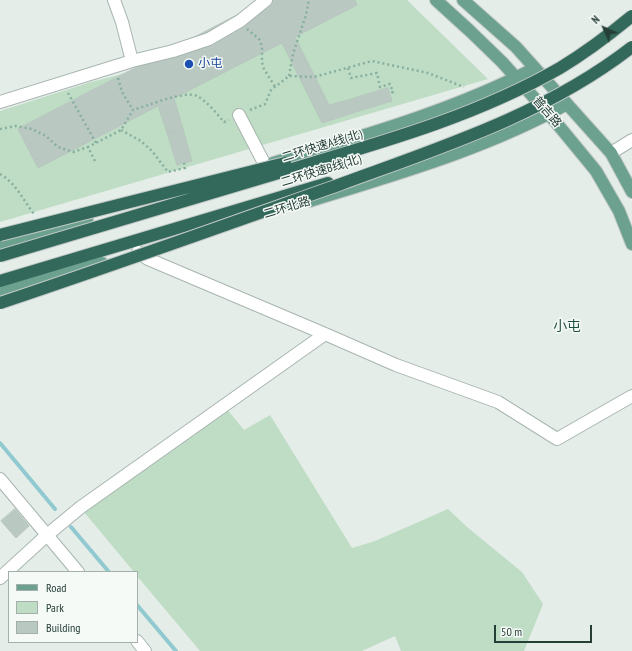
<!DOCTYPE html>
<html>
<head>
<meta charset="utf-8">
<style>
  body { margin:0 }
  #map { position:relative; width:632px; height:651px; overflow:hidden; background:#e5ede9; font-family:"PT Sans Narrow",sans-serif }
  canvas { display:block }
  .legend { position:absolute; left:8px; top:571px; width:130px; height:72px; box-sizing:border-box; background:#f5faf7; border:1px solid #a2afaa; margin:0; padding:5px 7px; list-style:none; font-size:12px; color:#253e36 }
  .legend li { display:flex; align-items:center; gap:8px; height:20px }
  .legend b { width:20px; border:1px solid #a2afaa }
  .north { position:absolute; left:584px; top:8px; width:40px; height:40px; -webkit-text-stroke:3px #f5faf7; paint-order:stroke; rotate:315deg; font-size:11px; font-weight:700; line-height:16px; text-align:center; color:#253e36 }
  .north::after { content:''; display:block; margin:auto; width:14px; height:18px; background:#253e36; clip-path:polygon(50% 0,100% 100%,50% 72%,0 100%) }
  .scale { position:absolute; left:494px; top:625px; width:98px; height:18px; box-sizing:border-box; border:2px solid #253e36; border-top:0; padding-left:5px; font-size:12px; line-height:14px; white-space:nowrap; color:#253e36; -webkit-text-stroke:3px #f5faf7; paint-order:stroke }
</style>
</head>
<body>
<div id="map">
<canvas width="632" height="651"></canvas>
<ul class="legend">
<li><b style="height:5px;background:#6ca08f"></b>Road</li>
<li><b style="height:11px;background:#bfddc5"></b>Park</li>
<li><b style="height:11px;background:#bac8c2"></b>Building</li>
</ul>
<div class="north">N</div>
<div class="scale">50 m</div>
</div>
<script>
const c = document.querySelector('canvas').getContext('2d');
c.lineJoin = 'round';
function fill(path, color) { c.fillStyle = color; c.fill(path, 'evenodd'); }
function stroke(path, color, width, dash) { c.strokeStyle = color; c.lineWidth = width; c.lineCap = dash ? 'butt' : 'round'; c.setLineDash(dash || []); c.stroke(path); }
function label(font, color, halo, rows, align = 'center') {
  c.font = font + ' "PT Sans Narrow","Noto Sans SC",sans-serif'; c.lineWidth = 3; c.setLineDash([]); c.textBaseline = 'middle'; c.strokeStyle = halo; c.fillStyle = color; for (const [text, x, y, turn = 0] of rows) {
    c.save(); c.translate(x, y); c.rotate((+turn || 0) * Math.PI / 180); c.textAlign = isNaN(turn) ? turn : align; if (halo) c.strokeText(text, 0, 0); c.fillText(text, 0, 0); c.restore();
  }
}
fill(new Path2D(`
  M279,0H407L488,79L0,222V111L91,82L192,56Z
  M226,408L244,430L270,415L352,548L375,541L448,509L467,527L522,572L543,604L524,651H401L395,636L362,651H200L137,576V572H134L84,512Z`), '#bfddc5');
stroke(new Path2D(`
  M0,443L55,509
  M71,527L109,572
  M137,605L176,651`), '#90c9cf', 4);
const building = new Path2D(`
  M266,0H355L357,5L295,37L329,105L355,98L359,111L322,123L282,43L174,98L183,129L167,133L158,106L38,168L18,129Z
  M388,88L392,101L359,111L355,98Z
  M183,129L192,161L177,165L167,133Z
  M15,509L29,526L16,538L1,521Z`);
fill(building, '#bac8c2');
stroke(building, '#b7c7bf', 1);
const minor = new Path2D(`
  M114,0L122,22L132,61
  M0,102L132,61L173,51L209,39L240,21L266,0
  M239,115L265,165
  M611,153L632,140
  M138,252L148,259L325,334L396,365L498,402L557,439L632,396
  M0,479L78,572
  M0,578L47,535L81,507L325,334
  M137,641L145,651`);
const major = new Path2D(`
  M436,0L470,31L502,62L554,120L596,171L619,211L632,244
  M463,0L516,47L611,153L632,192
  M273,163C362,136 452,111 535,68
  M310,201C397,174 486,149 567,104
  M0,244L87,219
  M0,293L102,263`);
const highway = new Path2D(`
  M0,281L328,183`);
stroke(minor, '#a8b5b0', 14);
stroke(major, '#c2c9c7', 14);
stroke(highway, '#c2c9c7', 14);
stroke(new Path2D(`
  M247,29L259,39L262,46V62L264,69L275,87
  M348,68L351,78L377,73L380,87L390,84L393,92L389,93
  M289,76L293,54L306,15L309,0
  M118,78L122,92L133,110
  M68,93L96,143
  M250,110L265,104L271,90L289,76L314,77L372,61L428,73L464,87
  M0,129L16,126L32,129L46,136L58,147L73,152L88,147
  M121,130L141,141L152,151L168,172L185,168L184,163
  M95,161L88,147L121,130L133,110C147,106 185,90 197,96C208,102 216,113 224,122L229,120
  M0,174C16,183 23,200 34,214`), '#87afa0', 2.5, [2, 3]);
stroke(minor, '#fff', 12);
stroke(major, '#6ca08f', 12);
stroke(highway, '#32695a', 12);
const highwayBridge = new Path2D(`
  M0,235L126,203L285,163
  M0,256C92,229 184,202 275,174C372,145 471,119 560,68C585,53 609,35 632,16
  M0,303C114,265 228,224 341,184C442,147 546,114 632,47`);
stroke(highwayBridge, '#c2c9c7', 14, []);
stroke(highwayBridge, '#32695a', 12);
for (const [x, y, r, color] of [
  [189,64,5,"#1a4fb4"]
]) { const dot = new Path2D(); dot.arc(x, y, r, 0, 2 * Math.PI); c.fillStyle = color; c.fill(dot); stroke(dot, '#f5faf7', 1.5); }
label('12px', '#164399', '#f5faf7', [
  ["小屯",198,64]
], 'left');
label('12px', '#253e36', '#f5faf7', [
  ["普吉路",547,112,49],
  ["二环快速A线(北)",322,146,-17],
  ["二环快速B线(北)",321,171,-17],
  ["二环北路",287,208,-17]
]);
label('14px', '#214f41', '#f5faf7', [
  ["小屯",567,327]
]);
</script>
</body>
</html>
